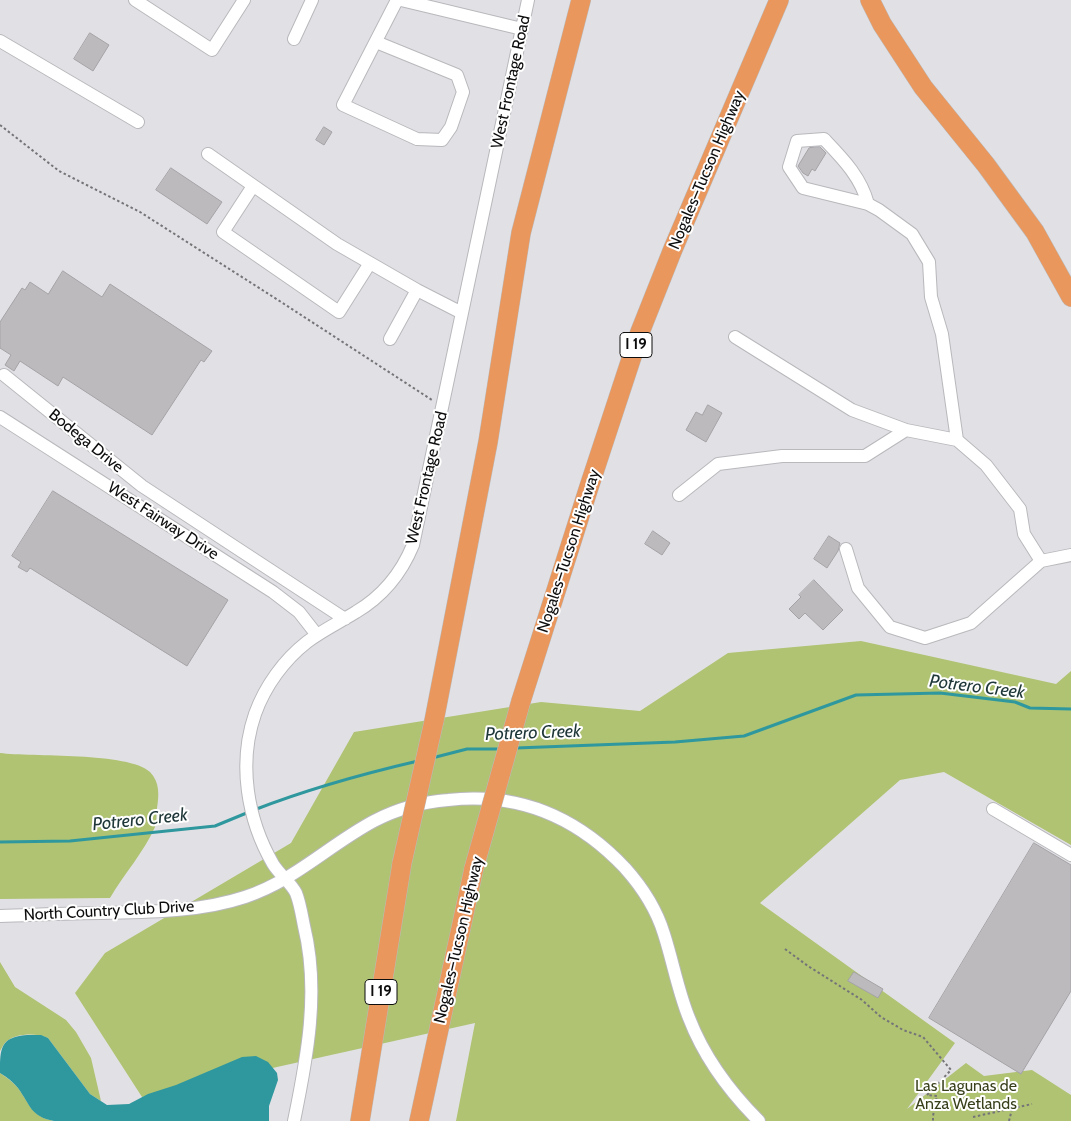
<!DOCTYPE html>
<html>
<head>
<meta charset="utf-8">
<style>
  body { margin:0 }
  canvas { display:block; background:#e1e0e4 }
</style>
</head>
<body>
<canvas width="1071" height="1121"></canvas>
<script>
const c = document.querySelector('canvas').getContext('2d');
c.lineJoin = 'round';
function fill(path, color) { c.fillStyle = color; c.fill(path, 'evenodd'); }
function stroke(path, color, width, dash) { c.strokeStyle = color; c.lineWidth = width; c.lineCap = dash ? 'butt' : 'round'; c.setLineDash(dash || []); c.stroke(path); }
function label(font, color, halo, rows, align = 'center') {
  c.font = font + ' Cabin,sans-serif'; c.lineWidth = 4; c.setLineDash([]); c.textBaseline = 'middle'; c.strokeStyle = halo; c.fillStyle = color; for (const [text, x, y, turn = 0] of rows) {
    c.save(); c.translate(x, y); c.rotate((+turn || 0) * Math.PI / 180); c.textAlign = isNaN(turn) ? turn : align; if (halo) c.strokeText(text, 0, 0); c.fillText(text, 0, 0); c.restore();
  }
}
fill(new Path2D(`
  M861,641L1056,684L1071,671V845L944,772L900,780L760,903L955,1043L907,1109L966,1063L984,1076L1032,1070L1071,1095V1121H456L475,1023L142,1097L75,993L105,953L291,843L354,732L541,702L640,711L728,653Z
  M0,753C31,757 129,752 150,772C160,782 159,796 157,808C156,814 157,821 155,827C144,852 124,874 110,898L0,899Z
  M0,962L15,987L66,1020L76,1032L91,1058L101,1101L90,1094L48,1038C37,1033 17,1033 7,1041C4,1043 2,1048 0,1051Z
  M0,1073C6,1077 13,1082 18,1088C31,1106 31,1116 54,1121H0Z`), '#afc373');
fill(new Path2D(`
  M27,1035H41L48,1038L90,1094L107,1105L129,1104L148,1094L176,1085L242,1057L256,1056L268,1062L277,1073L278,1080L269,1106V1121H54C30,1116 31,1106 18,1088C13,1082 7,1077 0,1073C0,1049 0,1037 27,1035Z`), '#2f989e');
stroke(new Path2D(`
  M516,748L675,742L744,736L856,695L940,693L1015,702L1030,708L1071,709
  M432,758L467,749H502
  M254,810C308,789 362,774 418,761
  M0,842L70,841L215,826L249,812`), '#2f989e', 3);
const building = new Path2D(`
  M90,33L109,45L93,71L74,59Z
  M324,127L332,132L324,145L316,140Z
  M820,147L826,153L815,171L812,169L808,176L803,173L798,166L809,148Z
  M171,168L222,202L207,224L156,190Z
  M63,271L102,297L110,284L212,351L204,362L201,360L152,435L63,377L58,386L20,361L14,371L5,365L11,355L0,348V322L22,288L25,290L30,282L48,294Z
  M708,405L722,413L706,442L686,430L696,412L702,415Z
  M53,491L228,600L187,666L30,568L27,572L18,567L21,562L12,556Z
  M653,531L670,543L662,555L645,544Z
  M829,536L840,543L838,551L827,568L814,559Z
  M814,580L843,610L823,630L805,613L799,619L789,609L801,597L799,595Z
  M1034,843L1071,865V991L1021,1074L929,1018Z
  M854,972L883,989L878,998L848,981Z`);
fill(building, '#bcbabd');
stroke(building, '#a5a3a6', 1);
const minor = new Path2D(`
  M135,0L212,50L244,0
  M401,0L522,29
  M294,39L312,0
  M0,41L138,122
  M376,42L457,75L463,92L451,127L442,140L417,139L343,105L397,0
  M208,154L337,244L417,290L462,313
  M253,186L223,232L339,312L370,263
  M868,204C861,177 843,159 824,139L797,141L789,167L803,188L868,204L879,210L912,234L929,262L931,297L942,334L957,440
  M735,337L852,410L906,430L957,440L986,465L1020,509L1024,534L1041,561L1071,555
  M390,339L417,290
  M4,375L142,486L345,619
  M0,417L273,592L299,612L317,635
  M679,495L718,464L782,456H865L906,430
  M846,549L858,588L890,627L925,638L971,623L1041,561
  M993,809L1071,855
  M0,916C34,915 68,913 101,913C149,912 200,912 245,897C294,881 329,845 374,821C397,809 422,802 448,800C518,792 577,817 625,868C642,887 657,911 664,934C673,962 678,991 689,1018C704,1057 729,1091 759,1121
  M294,1121C307,1058 320,991 304,926C302,916 300,903 296,893C291,883 279,874 273,864C247,819 238,763 255,714C265,686 284,660 307,642C323,630 340,622 356,612C383,596 401,574 413,545L528,0`);
const highway = new Path2D(`
  M870,0L882,24L923,87L986,165L1035,232L1071,297
  M521,701L588,490L640,332L673,249L779,0
  M434,721L488,442L521,233L581,0
  M360,1121L402,863
  M419,1121L474,868`);
stroke(minor, '#b9b8bc', 14);
stroke(highway, '#bbbbbc', 20);
stroke(new Path2D(`
  M0,125L59,171L140,212L278,300L432,400
  M785,949L808,966L862,1000L881,1017L903,1030L923,1037L951,1070L927,1095L937,1096L933,1116V1121
  M973,1117L1032,1104
  M1009,1121L1012,1109`), '#757477', 2, [2.5, 2.5]);
stroke(minor, '#fff', 12);
stroke(highway, '#ea975d', 19);
const highwayBridge = new Path2D(`
  M402,863L434,721
  M474,868L521,701`);
stroke(highwayBridge, '#bbbbbc', 20, []);
stroke(highwayBridge, '#ea975d', 19);
for (const [x, y, w] of [
  [636,345,32],
  [381,992,32]
]) { const box = new Path2D(); box.roundRect(x - w / 2, y - 12.5, w, 25, 4); c.fillStyle = '#fff'; c.fill(box); stroke(box, '#0d0d0e', 1); }
label('bold 15px', '#0d0d0e', null, [
  ["I 19",636,345],
  ["I 19",381,992]
]);
label('16px', '#0d0d0e', '#fff', [
  ["West Frontage Road",511,82,-78],
  ["Nogales–Tucson Highway",707,170,-67],
  ["Bodega Drive",86,441,39],
  ["West Frontage Road",427,478,-77],
  ["West Fairway Drive",163,521,33],
  ["Nogales–Tucson Highway",569,551,-72],
  ["North Country Club Drive",109,911,-3],
  ["Nogales–Tucson Highway",459,940,-77]
]);
label('16px', '#38401b', '#fff', [
  ["Las Lagunas de",966,1086],
  ["Anza Wetlands",966,1104]
]);
label('italic 18px', '#1f3738', '#fff', [
  ["Potrero Creek",977,687,7],
  ["Potrero Creek",533,733,-2],
  ["Potrero Creek",140,820,-6]
]);
</script>
</body>
</html>
